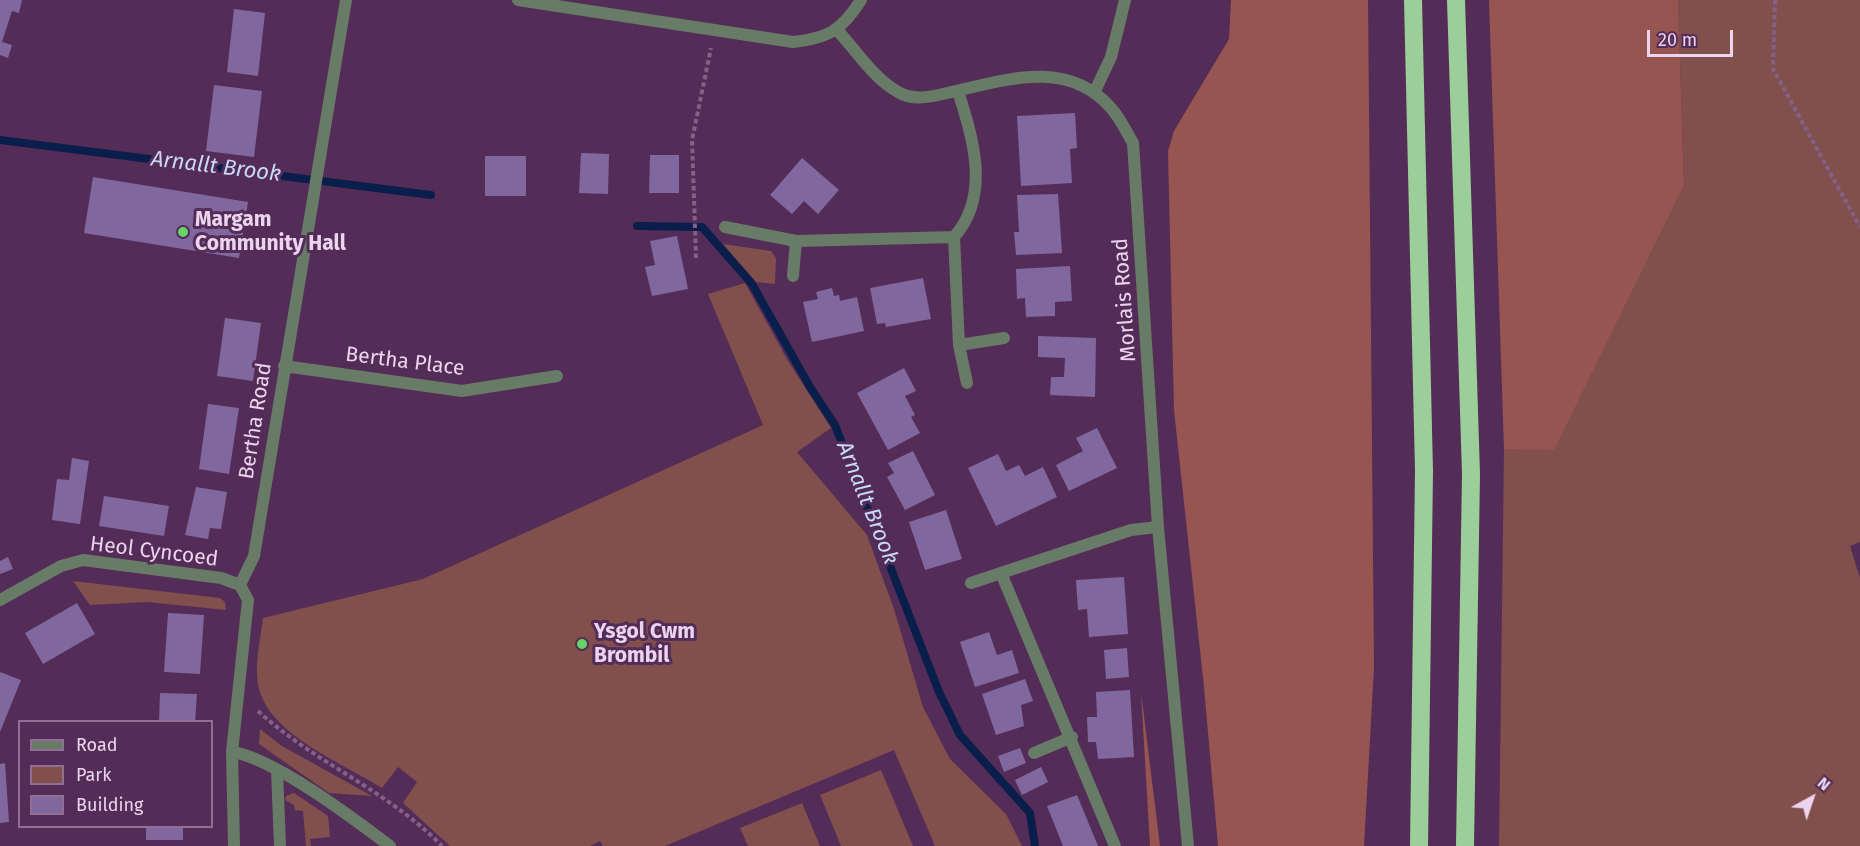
<!DOCTYPE html>
<style>
body{margin:0}
#map{position:relative;width:1860px;height:846px;overflow:hidden;background:#542c58;font-family:"Fira Sans",sans-serif}
canvas{display:block}
.legend{position:absolute;left:18px;top:720px;width:195px;height:108px;box-sizing:border-box;background:#542c58;border:2px solid #916f94;margin:0;padding:8px 10px;list-style:none;font-size:18px;color:#ecd4ee}
.legend li{display:flex;align-items:center;gap:12px;height:30px}
.legend b{width:30px;border:2px solid #916f94}
.north{position:absolute;left:1782px;top:768px;width:60px;height:60px;-webkit-text-stroke:4px #542c58;paint-order:stroke;rotate:40deg;font-size:16px;font-weight:700;line-height:24px;text-align:center;color:#ecd4ee}
.north::after{content:'';display:block;margin:auto;width:21px;height:27px;background:#ecd4ee;clip-path:polygon(50% 0,100% 100%,50% 72%,0 100%)}
.scale{position:absolute;left:1647px;top:30px;width:86px;height:27px;box-sizing:border-box;border:3px solid #ecd4ee;border-top:0;padding-left:8px;font-size:18px;line-height:21px;white-space:nowrap;color:#ecd4ee;-webkit-text-stroke:4px #542c58;paint-order:stroke}
</style>
<div id="map">
<canvas width="1860" height="846"></canvas>
<ul class="legend">
<li><b style="height:8px;background:#677b66"></b>Road</li>
<li><b style="height:16px;background:#814f4c"></b>Park</li>
<li><b style="height:16px;background:#80689f"></b>Building</li>
</ul>
<div class="north">N</div>
<div class="scale">20 m</div>
</div>
<script>
const ctx = document.querySelector('canvas').getContext('2d');
ctx.lineJoin = 'round';
function fillPath(path, color) { ctx.fillStyle = color; ctx.fill(path, 'evenodd'); }
function stroke(path, color, width, dash) { ctx.strokeStyle = color; ctx.lineWidth = width; ctx.lineCap = dash ? 'butt' : 'round'; ctx.setLineDash(dash || []); ctx.stroke(path); }
function label(font, color, halo, rows, align = 'center') {
  ctx.font = font + ' "Fira Sans",sans-serif'; ctx.lineWidth = 6; ctx.setLineDash([]); ctx.textBaseline = 'middle'; ctx.strokeStyle = halo; ctx.fillStyle = color; for (const [text, x, y, turn = 0] of rows) {
    ctx.save(); ctx.translate(x, y); ctx.rotate((+turn || 0) * Math.PI / 180); ctx.textAlign = isNaN(turn) ? turn : align; if (halo) ctx.strokeText(text, 0, 0); ctx.fillText(text, 0, 0); ctx.restore();
  }
}
fillPath(new Path2D(`
 M1678,0H1860V542L1850,546L1860,578V846H1499L1504,449H1554L1684,186Z
 M723,244L771,251L776,258L775,284L756,282Z
 M745,283L788,361L831,428L797,452L867,535L894,609L923,707L950,759L1006,814L1022,846H935L894,750L665,846H603L600,841L590,846H450L403,803L417,782L398,767L382,788C346,765 273,736 260,692C253,670 260,641 263,618L423,579L763,425L708,294Z
 M73,581L220,598L225,602L226,610L147,602L90,605Z
 M260,729L282,746L372,796L329,793L259,744Z
 M881,770L913,846H841L820,795Z
 M294,793L328,816L330,837L310,839L311,846H306L303,811L295,810L294,805L285,800L286,796Z
 M802,803L820,846H748L740,828Z`), '#814f4c');
fillPath(new Path2D(`
 M1231,0H1368L1374,667L1364,846H1218L1204,687L1174,410L1168,151L1174,131L1229,39Z
 M1489,0H1678L1684,186L1554,450L1504,449Z
 M1141,692L1160,846H1150Z`), '#975552');
stroke(new Path2D(`
 M0,140L431,195
 M637,226L702,227L752,284L810,387L835,425L939,692L960,735L1030,813L1035,846`), '#0a1e4b', 8);
fillPath(new Path2D(`
 M0,0H22L19,13L12,11L2,42L12,45L8,58L0,55Z
 M234,9L265,13L258,76L227,72Z
 M214,85L262,91L254,157L206,151Z
 M1075,113L1077,148L1070,149L1072,183L1021,186L1017,116Z
 M581,153L609,154L608,194L579,193Z
 M650,155H679V193H649Z
 M485,156H526V196H485Z
 M802,158L839,190L818,214L804,201L792,214L770,195Z
 M93,177L248,202L239,258L84,233Z
 M1058,194L1062,253L1016,255L1014,232H1019L1017,195Z
 M677,236L688,289L652,296L645,267L655,265L650,241Z
 M1070,266L1072,301L1055,302V316L1026,317L1025,298L1017,299L1016,269Z
 M923,278L931,319L886,327L885,323L877,324L870,288Z
 M832,288L834,296L839,295L840,301L857,297L864,331L812,342L803,302L818,299L816,292Z
 M225,318L261,323L253,381L217,376Z
 M1038,336L1096,338L1095,397L1050,395L1051,377H1064L1065,358L1038,357Z
 M904,368L916,391L905,396L915,415L911,417L920,433L888,450L857,393Z
 M208,404L239,408L229,474L199,469Z
 M1097,428L1117,468L1069,491L1056,465L1083,451L1076,438Z
 M913,451L935,495L905,510L887,477L894,473L888,463Z
 M998,454L1006,471L1019,465L1025,476L1043,467L1057,497L996,526L968,468Z
 M72,458L89,461L80,524L52,520L57,479L69,480Z
 M196,487L227,492L221,529L210,528L208,539L185,535Z
 M104,496L169,506L164,536L99,526Z
 M946,510L962,559L925,570L909,522Z
 M8,557L13,569L0,574V561Z
 M1124,577L1128,634L1089,637L1087,609L1078,610L1076,580Z
 M77,603L95,634L43,664L25,633Z
 M168,613L204,615L200,674L164,672Z
 M989,632L997,655L1012,650L1019,673L975,687L960,642Z
 M1127,648L1129,677L1106,679L1104,650Z
 M0,672L21,680L0,732Z
 M1025,679L1033,701L1021,705L1024,726L996,735L982,694Z
 M1130,690L1134,757L1098,759L1096,742H1088L1087,717H1097L1096,692Z
 M160,693L197,694L195,722H159Z
 M1020,748L1026,763L1004,772L998,756Z
 M5,763L9,822L0,823V764Z
 M1041,767L1048,782L1022,795L1015,780Z
 M1077,795L1098,846H1063L1047,806Z
 M146,826H183V840H146Z`), '#80689f');
stroke(new Path2D(`
 M1775,0L1773,69L1860,227
 M696,258L692,140L711,48
 M258,711C315,763 387,790 442,846`), '#846188', 4, [4.5, 3]);
stroke(new Path2D(`
 M232,752C274,758 354,819 390,846
 M277,770L280,846`), '#677b66', 12);
stroke(new Path2D(`
 M518,0L793,42C829,38 842,30 861,0
 M837,30C856,50 873,78 898,92C913,101 931,97 947,93C1003,81 1066,57 1111,108C1120,118 1126,131 1133,143L1158,527L1188,846
 M958,91C973,139 991,195 954,237L959,345L967,383
 M1094,93L1111,57L1125,0
 M725,227L796,241L954,237
 M793,276L796,241
 M959,345L1004,338
 M284,366L462,391L557,376
 M971,583L1001,573
 M240,585L254,556L346,0
 M0,600L61,566L83,560L221,578L240,585
 M1034,753L1072,737
 M234,846L232,752L248,600L240,585
 M1115,846L1001,573L1131,530L1158,527`), '#677b66', 12);
stroke(new Path2D(`
 M1413,0L1424,471L1419,846
 M1456,0L1471,474L1465,846`), '#9cce9a', 18);
for (const [x, y, r, color] of [
 [183,232,6,"#66d466"],
 [582,644,6,"#66d466"]
]) { const dot = new Path2D(); dot.arc(x, y, r, 0, 2 * Math.PI); ctx.fillStyle = color; ctx.fill(dot); stroke(dot, '#542c58', 2); }
label('bold 21px', '#ecd4ee', '#542c58', [
 ["Margam",195,220],
 ["Community Hall",195,244],
 ["Ysgol Cwm",594,632],
 ["Brombil",594,656]
], 'left');
label('21px', '#ecd4ee', '#542c58', [
 ["Morlais Road",1125,300,-94],
 ["Bertha Place",405,362,7],
 ["Bertha Road",256,421,-81],
 ["Heol Cyncoed",154,552,7]
]);
label('italic 22px', '#c9d9f9', '#542c58', [
 ["Arnallt Brook",216,167,7],
 ["Arnallt Brook",867,503,68]
]);
</script>
